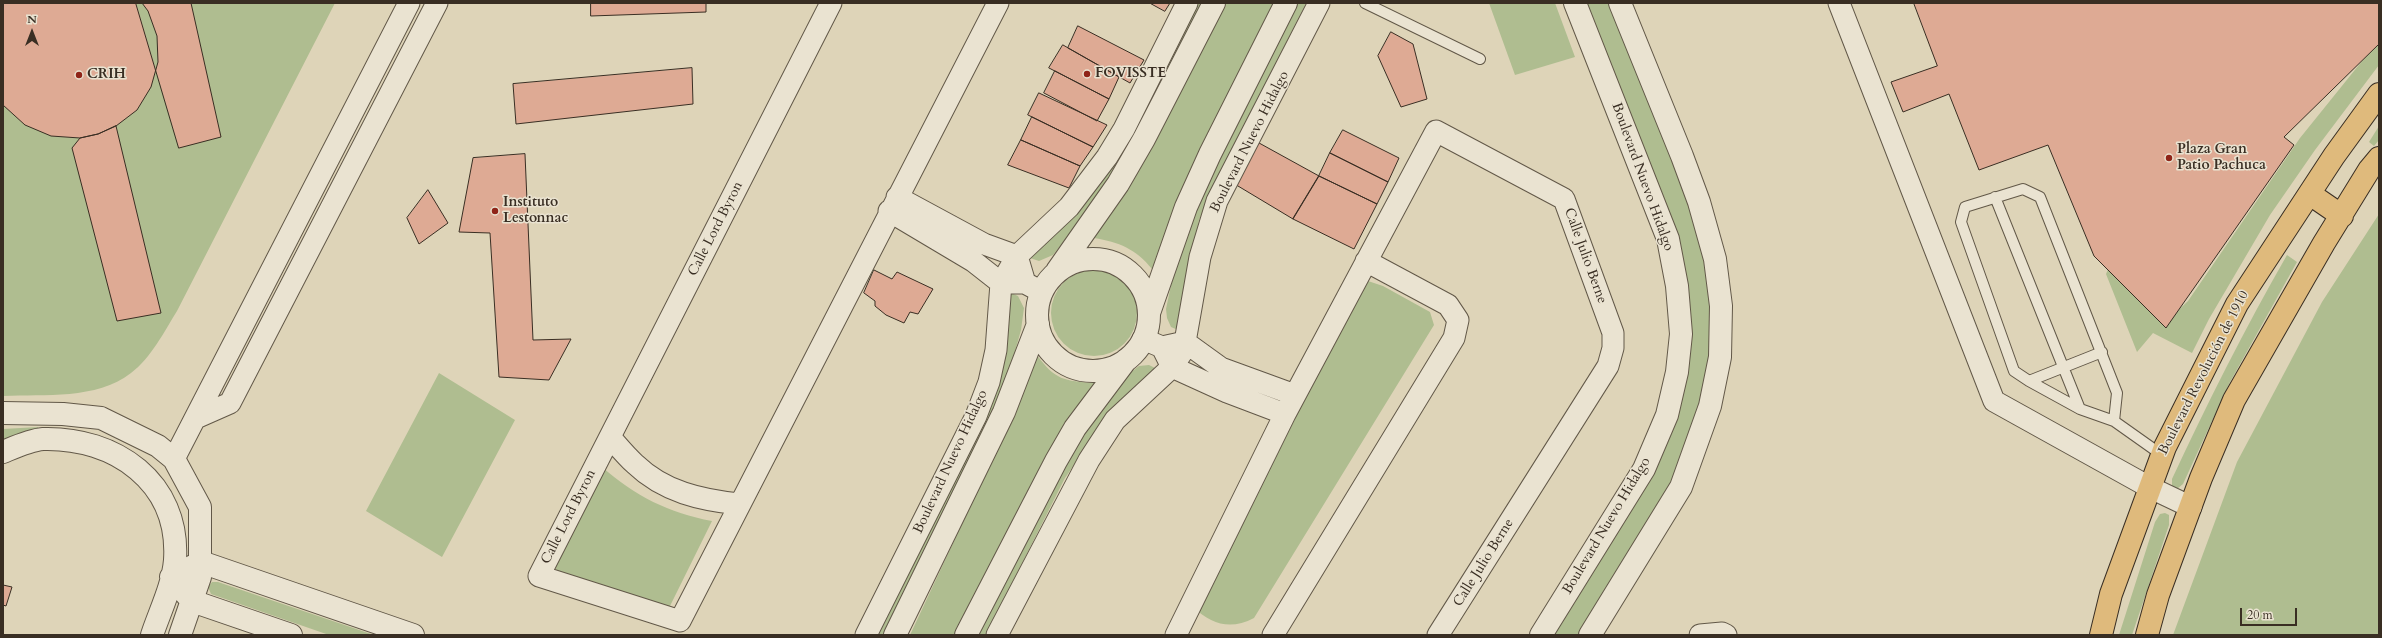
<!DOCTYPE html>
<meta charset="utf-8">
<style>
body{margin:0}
#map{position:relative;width:2382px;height:638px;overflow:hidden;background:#ded4b8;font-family:Cardo,serif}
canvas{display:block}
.frame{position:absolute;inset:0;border:4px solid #392e23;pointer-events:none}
.north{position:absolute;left:12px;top:12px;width:40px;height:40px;-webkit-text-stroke:3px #eae3d1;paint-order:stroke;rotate:0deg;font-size:11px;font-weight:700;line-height:16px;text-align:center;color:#392e23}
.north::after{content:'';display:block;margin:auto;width:14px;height:18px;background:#392e23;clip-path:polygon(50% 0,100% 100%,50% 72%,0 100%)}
.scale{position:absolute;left:2240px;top:608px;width:57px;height:18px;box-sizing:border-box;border:2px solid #392e23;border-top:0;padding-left:5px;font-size:12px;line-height:14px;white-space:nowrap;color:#392e23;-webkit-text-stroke:3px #eae3d1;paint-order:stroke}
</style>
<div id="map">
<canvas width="2382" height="638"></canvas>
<div class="frame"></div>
<div class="north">N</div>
<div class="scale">20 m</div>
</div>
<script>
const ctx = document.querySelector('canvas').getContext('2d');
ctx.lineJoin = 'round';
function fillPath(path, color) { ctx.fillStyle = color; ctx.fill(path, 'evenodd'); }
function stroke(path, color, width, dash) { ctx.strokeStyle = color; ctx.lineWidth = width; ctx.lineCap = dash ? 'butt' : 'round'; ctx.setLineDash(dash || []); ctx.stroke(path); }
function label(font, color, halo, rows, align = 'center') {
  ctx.font = font + ' Cardo,serif'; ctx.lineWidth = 3; ctx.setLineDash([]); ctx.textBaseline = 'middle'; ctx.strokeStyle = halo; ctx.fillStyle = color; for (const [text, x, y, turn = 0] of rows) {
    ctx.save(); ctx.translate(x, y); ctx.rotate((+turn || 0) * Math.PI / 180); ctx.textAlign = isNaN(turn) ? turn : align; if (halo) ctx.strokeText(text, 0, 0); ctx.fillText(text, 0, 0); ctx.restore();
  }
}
fillPath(new Path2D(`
 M3,3H335L177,311C164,332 151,358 131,373C96,400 45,394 3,396Z
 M1195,3H1204L1111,182L1053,255L1039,261L1030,258Z
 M1223,3H1276L1198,156L1152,269C1136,249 1119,242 1094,238L1152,142Z
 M1296,3H1306L1215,185L1199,220L1178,330L1171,327L1167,318L1166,309L1175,266L1207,180Z
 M1489,3H1555L1575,57L1515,75Z
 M1586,3H1609L1686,195L1700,243L1711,293L1712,332L1707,383L1673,477L1650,523L1580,635H1552L1628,514L1689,334Z
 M2379,40V65L2315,150L2270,215L2209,319L2192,353L2153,333L2137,352L2106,274L2109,267L2168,320L2188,301L2300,138Z
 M2379,126V140L2374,146L2369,142Z
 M2379,214V635H2173L2237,462L2322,302Z
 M2287,255L2297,262L2230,382L2183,484L2177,489L2172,486V479C2208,402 2245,328 2287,255Z
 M1051 313a43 43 0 1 1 86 0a43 43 0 1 1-86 0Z
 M1359,278L1383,286L1430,312L1434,325L1254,618C1231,630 1212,625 1193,607Z
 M1011,293L1018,296L1024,308L1021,330L1008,377L991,422L883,635H874L982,420L1006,300Z
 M1037,355C1055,380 1064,381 1095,383L956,635H910L1013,415Z
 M1149,365L1157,369L1094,436L1065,478L986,635H977L1057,476L1081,437L1130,373L1139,366Z
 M439,373L515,420L442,557L366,511Z
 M38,427V429L3,441V429Z
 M602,467C635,496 669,513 712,521L670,606L660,608L558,572L555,568Z
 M2165,513L2169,515V525L2132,635H2119L2155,522L2160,514Z
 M212,582H218L374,635H329L211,594L208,587Z`), '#afbd90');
const building = new Path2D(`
 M3,3H142L148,11L157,36L158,62L151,87L137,110L116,126L98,134L80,138L51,136L25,125L3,105Z
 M136,3H191L221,137L179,148Z
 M591,3H706V12L591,16Z
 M1150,3H1170L1165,11Z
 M1914,3H2379V44L2284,137L2294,145L2166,328L2094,256L2048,145L1979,170L1949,94L1903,112L1891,82L1937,66Z
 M1078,26L1144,60L1130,83L1068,48Z
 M1391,32L1413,44L1427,99L1401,107L1378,56Z
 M1063,45L1119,77L1109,99L1049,68Z
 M692,68L693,104L516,124L513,84Z
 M1055,71L1109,99L1097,121L1044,93Z
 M1039,93L1107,125L1093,147L1028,115Z
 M1032,117L1093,147L1080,166L1021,140Z
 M116,126L161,313L117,321L72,148L80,138L98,134Z
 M1343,130L1399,158L1388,182L1330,153Z
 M1250,138L1319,176L1293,219L1228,180Z
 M1021,140L1080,166L1069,188L1008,165Z
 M1330,153L1388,182L1377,204L1319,176Z
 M525,154L533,340L571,339L549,380L499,377L490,233L459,232L473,158Z
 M1319,176L1377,204L1354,249L1293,219Z
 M428,190L448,223L419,244L407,218Z
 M874,270L892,279L897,272L933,289L918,314L910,312L904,323L886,315L875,306V301L864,293Z
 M3,585L12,587L6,606L3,605Z`);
fillPath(building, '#deaa94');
stroke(building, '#392e23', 1);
const service = new Path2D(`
 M1365,3L1480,59
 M1995,197L2080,409
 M2029,381L2102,352
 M2114,421L2117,393L2040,197L2023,189L1965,207L1961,222L2014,371L2029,381L2080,409L2114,421L2162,455`);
const minor = new Path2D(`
 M831,3L539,576L680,621L998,3
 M1839,3L1994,401L2149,487L2191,507
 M889,211L973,261L1001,283H1025L1017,256L984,244L897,197
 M1025,283L1042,292
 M1143,339L1162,347
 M1285,414L1227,392L1172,367L1162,347L1185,342L1221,368L1295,395
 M196,418L230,403L437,3
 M610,437C618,446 626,456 635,464C664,492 701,500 739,504
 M174,459L409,3
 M866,635L976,416L989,382L996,350L1001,283L1017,256L1069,207L1107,157L1124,129L1187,3
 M997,635L1089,460L1115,420L1172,367L1181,354L1185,342L1200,257L1217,201L1319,3
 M1176,635L1285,414L1436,131L1564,199L1613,333V348L1608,366L1438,635
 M1273,635L1454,338L1458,320L1448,305L1366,261
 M1700,635L1722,633L1726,635`);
const tertiary = new Path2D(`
 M1037 315a56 56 0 1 1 112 0a56 56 0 1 1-112 0Z
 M1057,271L1118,184L1144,139L1214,3
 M1149,313L1186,207L1210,154L1286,3
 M3,413L63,414L101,418L158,446L174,459L200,507V577L180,635
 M3,452C15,447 30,440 43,439C115,437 180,482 175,560C173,585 160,611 152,635
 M291,635L192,601L171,577L201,562L413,635
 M895,635L1004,412L1038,324
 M966,635L1056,461L1075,428L1126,360
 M1541,635L1644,469L1667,415L1677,372L1681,334L1677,286L1668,239L1575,3
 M1590,635L1681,487L1710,406L1720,357L1721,306L1715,259L1699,202L1682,156L1620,3`);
const primary = new Path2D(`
 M2310,194L2342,216
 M2101,635L2111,594L2165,447L2237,304L2334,156L2379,94
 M2147,635L2158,595L2201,478L2234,400L2324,243L2369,170L2379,158`);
stroke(service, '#625848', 12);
stroke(minor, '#625848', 23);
stroke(tertiary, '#625848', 24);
stroke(primary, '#392e23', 24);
stroke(service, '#eae3d1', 10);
stroke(minor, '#eae3d1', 21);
stroke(tertiary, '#eae3d1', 22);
stroke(primary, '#dfba7c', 22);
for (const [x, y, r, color] of [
 [1087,74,4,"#8f2418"],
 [79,75,4,"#8f2418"],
 [2169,158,4,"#8f2418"],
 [495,211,4,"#8f2418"]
]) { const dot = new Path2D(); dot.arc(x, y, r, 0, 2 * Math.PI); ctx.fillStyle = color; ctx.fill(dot); stroke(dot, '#eae3d1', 1.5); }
label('bold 14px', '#392e23', '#eae3d1', [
 ["FOVISSTE",1095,74],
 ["CRIH",87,75],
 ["Plaza Gran",2177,150],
 ["Patio Pachuca",2177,166],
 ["Instituto",503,203],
 ["Lestonnac",503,219]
], 'left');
label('14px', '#392e23', '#eae3d1', [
 ["Boulevard Nuevo Hidalgo",1250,142,-63],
 ["Boulevard Nuevo Hidalgo",1642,177,70],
 ["Calle Lord Byron",716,229,-63],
 ["Calle Julio Berne",1585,256,70],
 ["Boulevard Revolución de 1910",2204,373,-63],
 ["Boulevard Nuevo Hidalgo",951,462,-65],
 ["Calle Lord Byron",569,517,-63],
 ["Boulevard Nuevo Hidalgo",1607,526,-59],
 ["Calle Julio Berne",1484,563,-58]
]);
</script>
